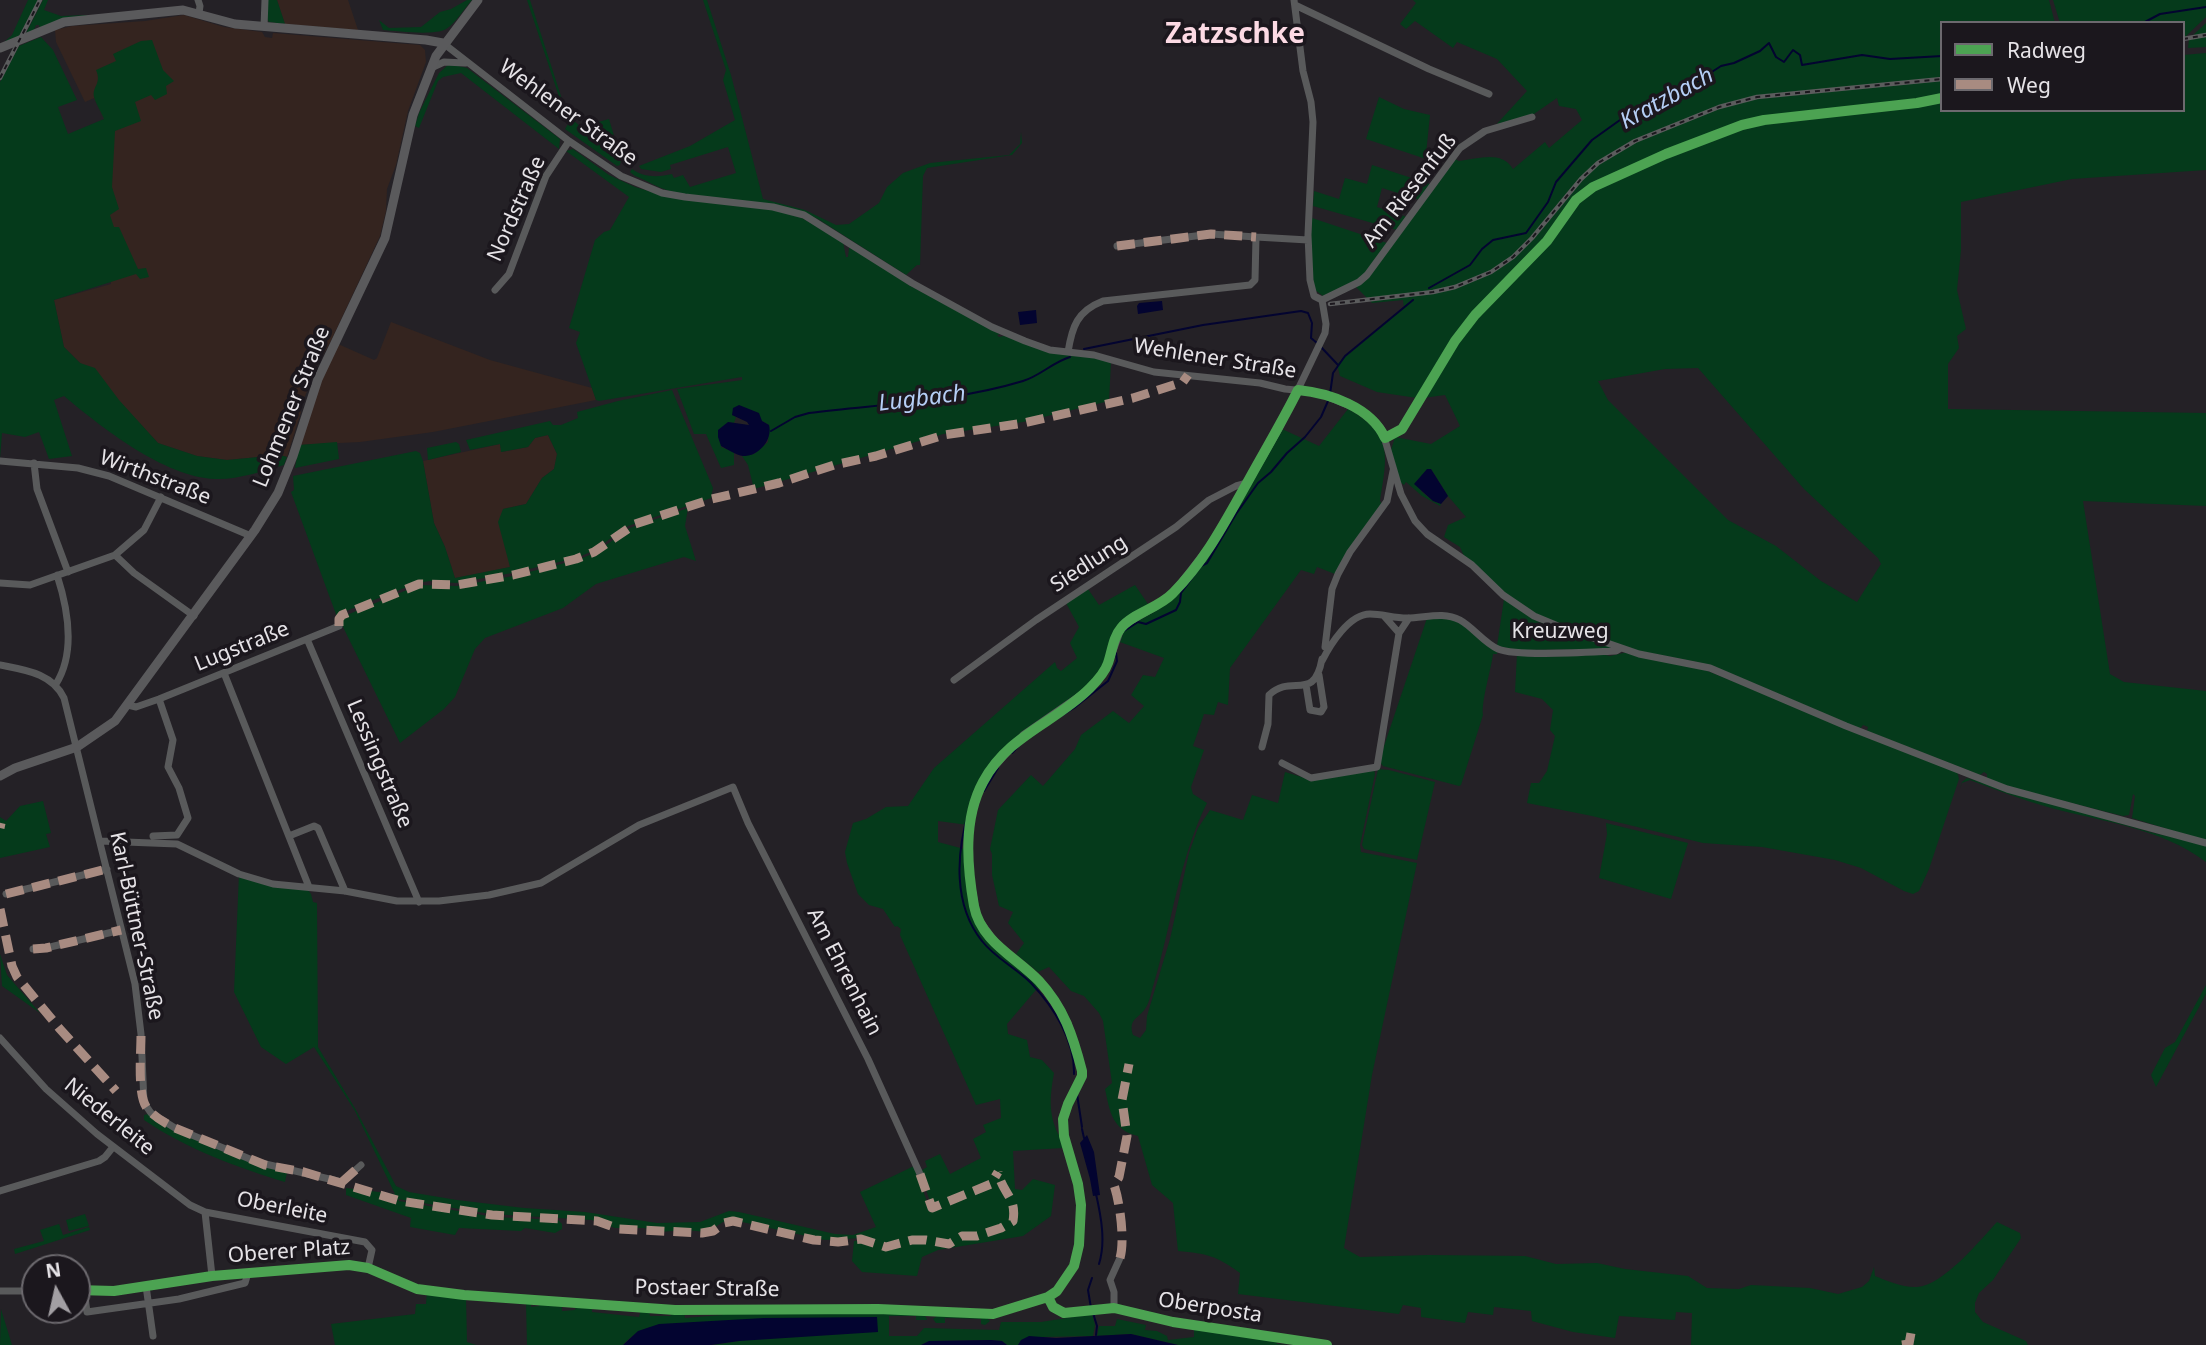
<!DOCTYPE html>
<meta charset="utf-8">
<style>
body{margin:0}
#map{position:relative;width:2206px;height:1345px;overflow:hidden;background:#242126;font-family:"Noto Sans",sans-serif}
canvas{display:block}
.legend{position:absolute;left:1940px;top:21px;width:245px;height:91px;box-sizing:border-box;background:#1b171d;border:2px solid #6c696e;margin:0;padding:9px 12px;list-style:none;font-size:21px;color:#e6e3e7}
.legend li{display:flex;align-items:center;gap:14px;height:35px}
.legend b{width:35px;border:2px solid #6c696e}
.north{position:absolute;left:21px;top:1254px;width:70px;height:70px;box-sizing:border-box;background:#1b171d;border:2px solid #6c696e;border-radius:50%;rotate:352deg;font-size:19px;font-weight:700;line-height:28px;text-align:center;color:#e6e3e7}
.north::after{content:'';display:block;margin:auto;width:24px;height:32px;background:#a29fa3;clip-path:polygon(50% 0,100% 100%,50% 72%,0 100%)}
</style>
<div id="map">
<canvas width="2206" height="1345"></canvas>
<ul class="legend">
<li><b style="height:9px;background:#4ca352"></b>Radweg</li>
<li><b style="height:9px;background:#a88b81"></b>Weg</li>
</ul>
<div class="north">N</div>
</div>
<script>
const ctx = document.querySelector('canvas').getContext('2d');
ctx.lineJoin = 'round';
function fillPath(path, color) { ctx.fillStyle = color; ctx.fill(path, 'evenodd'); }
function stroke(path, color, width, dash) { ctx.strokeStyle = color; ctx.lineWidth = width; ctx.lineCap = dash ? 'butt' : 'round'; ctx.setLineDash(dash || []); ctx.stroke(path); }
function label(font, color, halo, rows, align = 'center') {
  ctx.font = font + ' "Noto Sans",sans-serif'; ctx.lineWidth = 7; ctx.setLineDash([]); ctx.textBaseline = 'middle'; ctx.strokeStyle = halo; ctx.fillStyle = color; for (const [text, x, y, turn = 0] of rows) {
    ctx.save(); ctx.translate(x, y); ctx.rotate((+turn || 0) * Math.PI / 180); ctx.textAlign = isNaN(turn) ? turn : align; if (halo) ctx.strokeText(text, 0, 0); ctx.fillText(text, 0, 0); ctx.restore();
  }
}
fillPath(new Path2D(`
 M277,0H348L358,30L285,24Z
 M184,15L224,27L262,32L265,37L272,38L273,33L407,44L420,45L425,50L426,62L408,111L396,165L387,189L386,211L380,236L330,343L308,381L311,382L299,410L301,412L287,457L280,455L227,460L197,456L158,443L119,401L64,347L54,300L111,284L104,119L94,98L85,102L56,42L55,30L72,26L145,21Z
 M391,322L490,360L592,388L596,400L433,432L360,442L299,445L319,381L338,344L374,360L377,358Z
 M548,435L557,454L554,469L542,478L526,504L503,509L510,567L455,578L445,547L434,523L423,461L500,444L502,452L528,447L535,438Z`), '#34241f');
fillPath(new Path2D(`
 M28,0H38L19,36L3,43L12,35Z
 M43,0H48L44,10L61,16L87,15V17L40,28L39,25H36L34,30L25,35Z
 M267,0H277L285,24L269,22L267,19Z
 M467,0H472C463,10 456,23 446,29C434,36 397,31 383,30L379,20L389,28L421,27L440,12L451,9Z
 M527,0H530L569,121L573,120L581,127L609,119L621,159L620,165L617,166L565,129L568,124Z
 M703,0H707L731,75L763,199L805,210L836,225L849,224L879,203L887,187L903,173L930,163L1009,155L1020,144L1021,132L1022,143L1012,155L927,168L923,176L920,265H917L906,275L818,219C772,198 723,202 674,192C662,190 648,181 635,176L630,172L632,169C643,178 660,177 672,174L674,178L683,175L690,187L736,173L728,147L670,165L671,169L661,172L641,169L639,166L690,146L735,120L723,80L726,70Z
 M1413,0H2049L2055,23H1942V96L1917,101L1764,118L1742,122L1665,152L1593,185L1575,198L1545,240L1463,326L1417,398L1377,392L1340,376L1337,364L1404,308L1403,300L1372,303L1356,287L1455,159L1459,161C1479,159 1501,150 1513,169L1545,142L1549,148L1582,120L1576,109L1559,106L1557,98L1531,116L1494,127L1527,91L1497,59L1457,42L1453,48L1415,21L1406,29L1400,24L1416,3Z
 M2053,0H2206V17L2183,39V23H2060Z
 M2206,23V47L2188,48L2189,39Z
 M41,37L53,50L77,100L58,107L68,134L104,119C101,112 96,104 94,97C92,86 102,84 96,70L116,61L113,54L141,41L152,40L163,70L174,81L166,86L167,94L155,100L151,95L135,102L141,121L115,131L112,187L119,209L110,215L114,227H119L138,269L146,268L149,277L140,279L136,274L54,300L64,347L80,363L95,368L119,400L158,443L197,456L227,460L280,455L287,457L284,465C263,471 237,480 215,479C164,477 101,427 64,396L54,400L72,456L49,459L39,432L25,437L2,433L0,459V82L19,46Z
 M2206,53V170L2072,179L1961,202V250L1957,290L1966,329L1957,336L1959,348L1948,364V409L2206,413V506L2083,501L2110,674L2124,682L2206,691V841L2132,818L2135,796L2133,794L2129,815L2123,816L2008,787L1987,778V774L1984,772L1980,775L1867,731L1868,727L1863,725L1860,729L1727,672L1697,662L1639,651L1561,625L1535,614L1504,593L1464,556L1460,547L1444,537L1448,525L1466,517L1448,496L1431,469L1421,491L1433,501L1441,504L1440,506L1422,496L1406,482L1404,485L1400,482L1391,450L1395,437L1431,444L1460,426L1445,395L1423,398L1442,363L1466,328L1538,253L1564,217L1586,194L1654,161L1742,127L1764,122L1915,106L1942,101V110H2183V55ZM1698,368L1804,489L1878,558L1881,564L1857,602L1821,581L1776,546L1728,520L1608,400L1598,381L1665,369Z
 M449,64L467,68L560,139L559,149L461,73L443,77L438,81L419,128L415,126L419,113L439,73Z
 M1379,97L1404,109L1430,115L1426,154L1441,160V164L1366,139Z
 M573,149L609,175L635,187L669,197L772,209L802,218L843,242L846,257H848L849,248L851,246L909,285L1000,334L997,335L999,337L1004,336L1111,362L1109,401L1023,422L943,434L754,489L748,465L742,456L754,454L768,442L769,425L762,421L732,415L736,417L734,423L728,422L721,447L734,452V465L721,468L706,434H694L677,389L742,380V377L599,401L596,400L576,343L580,332L569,328L595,240L604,232L610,230L629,197L566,151Z
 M1372,165L1433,185L1420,200L1382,188L1377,207L1407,217L1397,230L1313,206L1314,191L1339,199L1345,178L1367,184Z
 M1312,218L1387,243L1360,280L1323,296L1315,290C1310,267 1310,242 1312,218Z
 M672,390L713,488L711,498L628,526L593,551L576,558L512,573L456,583L430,581L417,583L341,613L337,617L291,492L294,490L293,476L416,451L420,453L423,461L434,523L445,547L455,578L510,567L498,522L503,509L526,504L542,478L554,469L557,454L548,435L535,438L528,447L501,452L500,444L470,450L466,440L550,421L553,425H561L578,418L577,412L618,401Z
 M1348,409C1394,435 1387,456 1380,501L1382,504L1335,574L1317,567L1314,574L1301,570L1230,668L1228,705L1218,702L1214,715L1204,714L1193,746L1204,750L1191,787L1193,794L1207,803C1179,859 1172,923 1154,983C1151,992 1150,1002 1145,1009C1138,1019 1128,1019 1133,1035L1140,1038L1146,1030L1147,1016L1170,939L1189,853L1198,828L1210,810L1243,820L1252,795L1278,803L1285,772L1305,778L1374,769L1375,774L1360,845L1361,852L1417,863L1372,1075L1344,1248L1360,1257L1428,1255L1525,1256L1556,1264L1597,1263L1625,1269L1688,1276L1707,1288L1739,1289L1751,1285L1810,1288L1838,1294L1862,1287L1869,1281L1874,1267L1875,1276C1887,1281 1904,1288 1917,1287C1944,1285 1979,1241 1997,1222L2020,1233L2021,1238L1993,1280L1979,1293L1975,1303V1312L1983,1322L2026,1341L2028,1345H1691L1692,1313L1676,1312L1675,1320L1619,1316L1615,1338L1573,1332L1532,1321L1531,1311L1494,1307L1493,1315L1468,1312L1465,1323L1421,1317V1308L1403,1305L1399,1314L1238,1294L1240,1273C1215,1255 1208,1254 1178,1251L1173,1203L1152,1185L1138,1136C1112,1130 1110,1112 1105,1089L1112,1083L1103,1021L1099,1013L1084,996L1071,991L1049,967L1038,972L1016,954L1024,943L1008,923L1013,912L999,906L992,875V854L990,849L998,810L1031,775L1043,786L1075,749L1081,735L1113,711L1129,723L1144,706L1131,695L1143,675L1155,677L1164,658L1117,641L1123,627L1154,611L1202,561L1282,429L1319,446Z
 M337,442L339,459L295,468L299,445Z
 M456,442L459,444L461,452L428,460L427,448Z
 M688,508L685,526L696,561L684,557L596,584L563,608L485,638L475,649L455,697L444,709L400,743L344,629L341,621L342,617L419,585L457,586L513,576L577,560L595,553L630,528Z
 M1135,585L1150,607L1128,618L1119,625L1106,664L1089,687L1023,734L987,772L968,825L938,821V842L968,850L975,908L991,939L1041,984L1007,1024L1008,1034L1027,1040L1030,1057L1042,1060L1054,1073C1050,1096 1048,1112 1058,1134L1060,1135L1063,1148L1013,1151L1015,1189L1022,1190L1033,1179L1055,1185L1051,1216L1023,1236L938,1250L922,1257L917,1276L862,1272L852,1261L854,1241L861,1240V1238L825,1240L733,1220L723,1222L707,1232L685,1230L660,1232L644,1228H615L592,1220L491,1214L398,1199L399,1201L494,1217L558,1220L562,1224V1229L555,1233L525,1228L521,1231L459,1228L455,1235L410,1227L411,1218L346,1195V1188L395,1194L355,1111L314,1047L286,1064L261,1047L234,992L239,874L308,890L311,894L313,902L317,903L318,1047L356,1110L396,1186L409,1192L457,1200L524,1208L585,1212L657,1223L700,1222L729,1211L739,1212L835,1234L853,1235L876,1227L860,1192L914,1166L929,1207H932L921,1175L922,1170L927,1167L925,1161L940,1154L950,1174L981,1158L973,1139L986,1132L983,1125L1001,1118L1000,1099L976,1105L900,935L901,929L897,926L895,927L883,909L869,905L858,894L847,863L845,852L853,823L866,819L886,807L908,806L934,768L1055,662L1057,668L1061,671L1077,658L1070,643L1079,627L1066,603L1088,589L1099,605Z
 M1504,599L1534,618L1611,647L1610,649L1517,650L1497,646Z
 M1428,615L1452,617L1498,649L1497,654H1493C1491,670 1481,702 1483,715L1461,785L1459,786L1383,766L1379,761Z
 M1628,652L1695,666L1957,771L1959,779L1929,869L1919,891L1913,894L1904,891L1861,868L1835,860L1762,847L1703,843L1592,816L1527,803L1531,783H1539L1547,771L1555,736L1550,730L1553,710L1542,699L1515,692L1517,654L1596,653L1610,656Z
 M1378,769L1389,770L1435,782L1417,860L1364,849L1362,845Z
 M1967,778L2150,832L2206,845V862C2161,828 2104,822 2051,808C2023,800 1996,790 1970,780L1962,783L1960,789L1962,782Z
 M43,801L51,833L46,834L50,847L0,858V817L6,821L20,806Z
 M1606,823L1688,843L1671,899L1599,878L1607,834Z
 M0,954L7,975L40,1013L2,986Z
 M2206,985V994L2156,1087L2151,1075L2165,1048L2175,1042Z
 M148,1114L245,1160L287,1173L285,1182C236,1167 187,1149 144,1120V1115Z
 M85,1214L89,1226L69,1231L66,1220Z
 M59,1224L63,1235L89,1227L90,1230L15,1254L14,1249L44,1241L40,1230Z
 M427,1290L466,1298L467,1342L476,1345H335L331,1324L415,1314L416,1304H426Z
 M526,1304H531V1307L539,1306L540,1304L562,1307V1311L575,1310L576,1306L592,1307V1312L639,1317L641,1310L649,1311L650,1316H670L675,1312H684L685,1318L722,1315L725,1312L860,1311L923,1315L926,1317L927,1320H916V1316H889V1336H917L924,1328L999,1330L1001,1322H1041L1092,1314L1095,1325L1093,1336L1041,1337L1018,1345H1007L1002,1341L991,1340L929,1341L921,1345H712L739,1341C701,1331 653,1309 623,1345H527Z
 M1,1309L12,1345H0Z
 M938,1315L987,1318L990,1321L985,1325L981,1324V1319L945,1318V1323H936L933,1319Z
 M1117,1319L1146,1325L1145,1330L1157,1331L1167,1336L1168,1340L1194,1337V1328L1276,1341L1277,1344L1289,1345H1178L1131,1334L1097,1336L1099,1326H1115Z`), '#053a1b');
fillPath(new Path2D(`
 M1162,301L1163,310L1138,314L1137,306L1139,303Z
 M1036,310L1037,323L1020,325L1018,312Z
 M739,405L759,413L762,421L769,425C773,440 758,457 743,456C736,455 727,449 721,446L718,437V430L728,422L749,425L747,422L732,415L733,408Z
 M1427,469H1431L1448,496L1441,504L1433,501L1414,484Z
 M1087,1135L1094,1152L1100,1195L1093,1196L1090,1179L1080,1143Z
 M877,1317L878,1332L739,1341L711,1345H623L638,1331L659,1324L764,1318Z
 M1131,1334L1178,1345H1018L1021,1340L1029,1336L1056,1338Z
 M991,1340L1002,1341L1007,1345H921L929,1341Z`), '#030430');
stroke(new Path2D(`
 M2143,23L2160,14L2206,7
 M1429,288L1470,265L1482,249L1493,240L1526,233L1548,202L1556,182L1592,140L1620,120L1657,100L1681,92L1721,66L1734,63L1760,51L1769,43L1776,57L1784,62L1793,50L1800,55L1802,65L1862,55L1890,59L1942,56
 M1321,347L1338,365
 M1084,349L1203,325L1301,311L1308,313L1312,323L1311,338L1317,343
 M1330,394L1333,373L1345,356L1413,300
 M771,431L795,417L809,413C880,404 954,402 1023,381C1040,376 1053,362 1070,357
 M1124,631L1138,622L1146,624L1176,610L1180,602L1181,593L1201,566L1207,563L1236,514L1258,483L1271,472L1287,453L1305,437L1321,417L1328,401
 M1012,753L1027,737L1074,708L1108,681L1117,661L1116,653
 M984,791L998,768
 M969,811C956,853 953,905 982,941C995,958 1016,968 1031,983C1054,1007 1075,1041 1074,1074
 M1077,1094L1082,1127
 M1082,1129L1084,1138
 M1096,1194C1101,1216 1106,1242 1099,1264
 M1091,1308L1088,1290L1092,1278
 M1093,1313L1097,1326L1096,1335`), '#030430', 2);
stroke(new Path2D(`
 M198,0L200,6L199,13
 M1295,5L1429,69L1489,94
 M264,27L265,0
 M443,43L569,141L621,176L662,193L685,197L773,207L804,215L912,283L992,327L1025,341L1050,350L1094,355L1154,372L1260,383L1285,389L1316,392L1360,410L1374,420L1382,430L1401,494L1415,521L1427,534L1472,565L1503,595L1534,616L1558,626L1639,654L1710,668L1846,726L2007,789L2206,843
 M431,68L444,62L465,63
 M1117,246L1211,234L1256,237
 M495,290L509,274L546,176L569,141
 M1322,300L1359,282L1367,275L1460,148L1485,131L1532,117
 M1068,352C1072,327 1077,311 1103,301L1250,285L1255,280L1256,237L1308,240
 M0,461L78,468L109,476L251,536
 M34,463L37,489L68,572
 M115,555L134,573L194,616
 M0,583L30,585L115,555L144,530L161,497
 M1384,616L1399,633
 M307,639L419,902
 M1325,647L1332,589L1338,574L1350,552L1387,501L1393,471
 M1322,661C1330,645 1349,614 1370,614C1382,614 1394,618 1407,618C1425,618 1443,611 1460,620C1473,627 1484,643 1498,649C1517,657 1591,652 1616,651L1621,648
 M0,665C25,670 52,673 64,698L135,984L141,1034L144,1103L151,1113L175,1128L257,1162L342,1182L361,1165
 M224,673L309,887
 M954,680L1036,620L1176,527L1209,500L1236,486L1247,483
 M56,684C76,652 68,609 57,575
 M1306,685L1310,710L1321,712L1324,707L1319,675
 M128,705L136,707L159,699L339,626
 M1262,747L1268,724L1269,695C1292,673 1314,703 1322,659
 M1282,763L1311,778L1377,767L1399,633L1409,618
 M153,836L177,835L188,818L179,788L168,767L173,740L159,699
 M289,836L314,826L318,828L345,891
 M100,841L177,844L239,874L273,884L345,891L397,901H439L489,895L541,883L639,825L733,787L748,823L868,1059L920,1174
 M6,894L107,869
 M33,949L46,948L121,930
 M0,1038L46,1089L97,1134L190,1205L205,1212L365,1242L372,1250L368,1268
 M0,1191L99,1161L105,1157L113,1147
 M205,1212L212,1276
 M146,1286L153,1336
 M77,1290L114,1291L212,1276L349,1265L368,1268L417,1289L464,1295L675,1310L878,1309L993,1314L1048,1297L1057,1291L1074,1266L1079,1245L1081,1205L1078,1184L1064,1136L1063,1119L1068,1104L1082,1076V1071L1068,1023L1041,984L1000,948L977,917L968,863L970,825L974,802L989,773L1023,735L1091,688L1108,665L1122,626L1154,608L1173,593L1218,535L1279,429L1325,333L1326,324L1322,300L1314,296L1310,280L1308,235L1313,122L1311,102L1303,71L1294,0
 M84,1290L87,1312L179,1299L245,1283L248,1273
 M0,1291H35
 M1048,1297L1053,1307L1064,1313L1114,1308L1173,1322L1327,1345
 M1114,1308V1292L1110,1280L1120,1258`), '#595a5b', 7);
stroke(new Path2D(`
 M0,48L64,22L183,10L235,24L426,40L443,43
 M0,776L15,768L77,747L115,721L255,530L278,493L293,456L318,379L385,238L413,115L436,56L478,0`), '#5a5a5c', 9);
const rail = new Path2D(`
 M2183,39L2206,35
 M0,78L40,0
 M1330,304L1433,292L1455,287L1491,272L1513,257L1532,238L1581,179L1598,163L1635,141L1719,107L1757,97L1942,79`);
stroke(rail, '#5b5c5d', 4.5);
stroke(rail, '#1b171d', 2, [5]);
stroke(new Path2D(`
 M1117,246L1211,234L1256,237
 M339,626V619L342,615L419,584L457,585L513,575L576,559L594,552L635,524L712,499L779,483L834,465L876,456L944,435L1024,423L1133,398L1183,382L1188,375
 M0,828L1,823
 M6,894L107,869
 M0,909L12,966L17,977L59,1028L116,1091
 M33,949L46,948L121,930
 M141,1036C141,1053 137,1095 147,1108C154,1117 165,1123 175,1128L265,1165L304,1172L400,1201L492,1215L597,1221L619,1229L702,1233L713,1231L724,1223L733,1221L814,1240L838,1242L861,1239L886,1247L912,1240H926L949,1244L962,1236H977L1001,1228L1013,1221C1017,1197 1003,1195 998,1172
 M920,1174L932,1208L991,1184L998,1172
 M342,1182L361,1165
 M1120,1258C1125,1240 1120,1203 1114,1185L1119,1177L1127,1136L1122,1100L1129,1064
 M1902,1345L1909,1344L1911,1333`), '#a88b81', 9, [18, 9]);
stroke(new Path2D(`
 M77,1290L114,1291L212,1276L349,1265L368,1268L417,1289L464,1295L675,1310L878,1309L993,1314L1048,1297L1057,1291L1074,1266L1079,1245L1081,1205L1078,1184L1064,1136L1063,1119L1068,1104L1082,1076V1071C1073,1036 1064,1008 1039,981C1016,957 981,942 974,906C967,866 963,819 983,782C1008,735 1055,723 1090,688C1097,681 1105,672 1108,663C1112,652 1113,637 1121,628C1133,613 1159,608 1173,593C1205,561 1225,522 1247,483C1264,452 1282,422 1298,390C1329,393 1371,407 1385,438L1402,429L1455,341L1475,315L1547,241L1576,200L1593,187L1666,154L1742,125L1764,120L1917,103L1942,98
 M1048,1297L1053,1307L1064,1313L1114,1308L1173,1322L1327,1345`), '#4ca352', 10);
label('21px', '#e6e3e7', '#1b171d', [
 ["Wehlener Straße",568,113,36],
 ["Am Riesenfuß",1410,191,-52],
 ["Nordstraße",517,209,-66],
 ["Wehlener Straße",1215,359,9],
 ["Lohmener Straße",292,407,-68],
 ["Wirthstraße",155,478,21],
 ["Siedlung",1089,564,-33],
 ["Kreuzweg",1560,632],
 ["Lugstraße",242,647,-22],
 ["Lessingstraße",379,764,67],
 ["Karl-Büttner-Straße",136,926,78],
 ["Am Ehrenhain",844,972,63],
 ["Niederleite",109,1117,39],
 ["Oberleite",282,1208,11],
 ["Oberer Platz",289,1252,-4],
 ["Postaer Straße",707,1289,1],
 ["Oberposta",1210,1308,9]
]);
label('italic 23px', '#b5cef5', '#1b171d', [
 ["Kratzbach",1667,99,-29],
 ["Lugbach",922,399,-7]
]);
label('bold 28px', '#fcdae4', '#1b171d', [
 ["Zatzschke",1235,35]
]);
</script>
